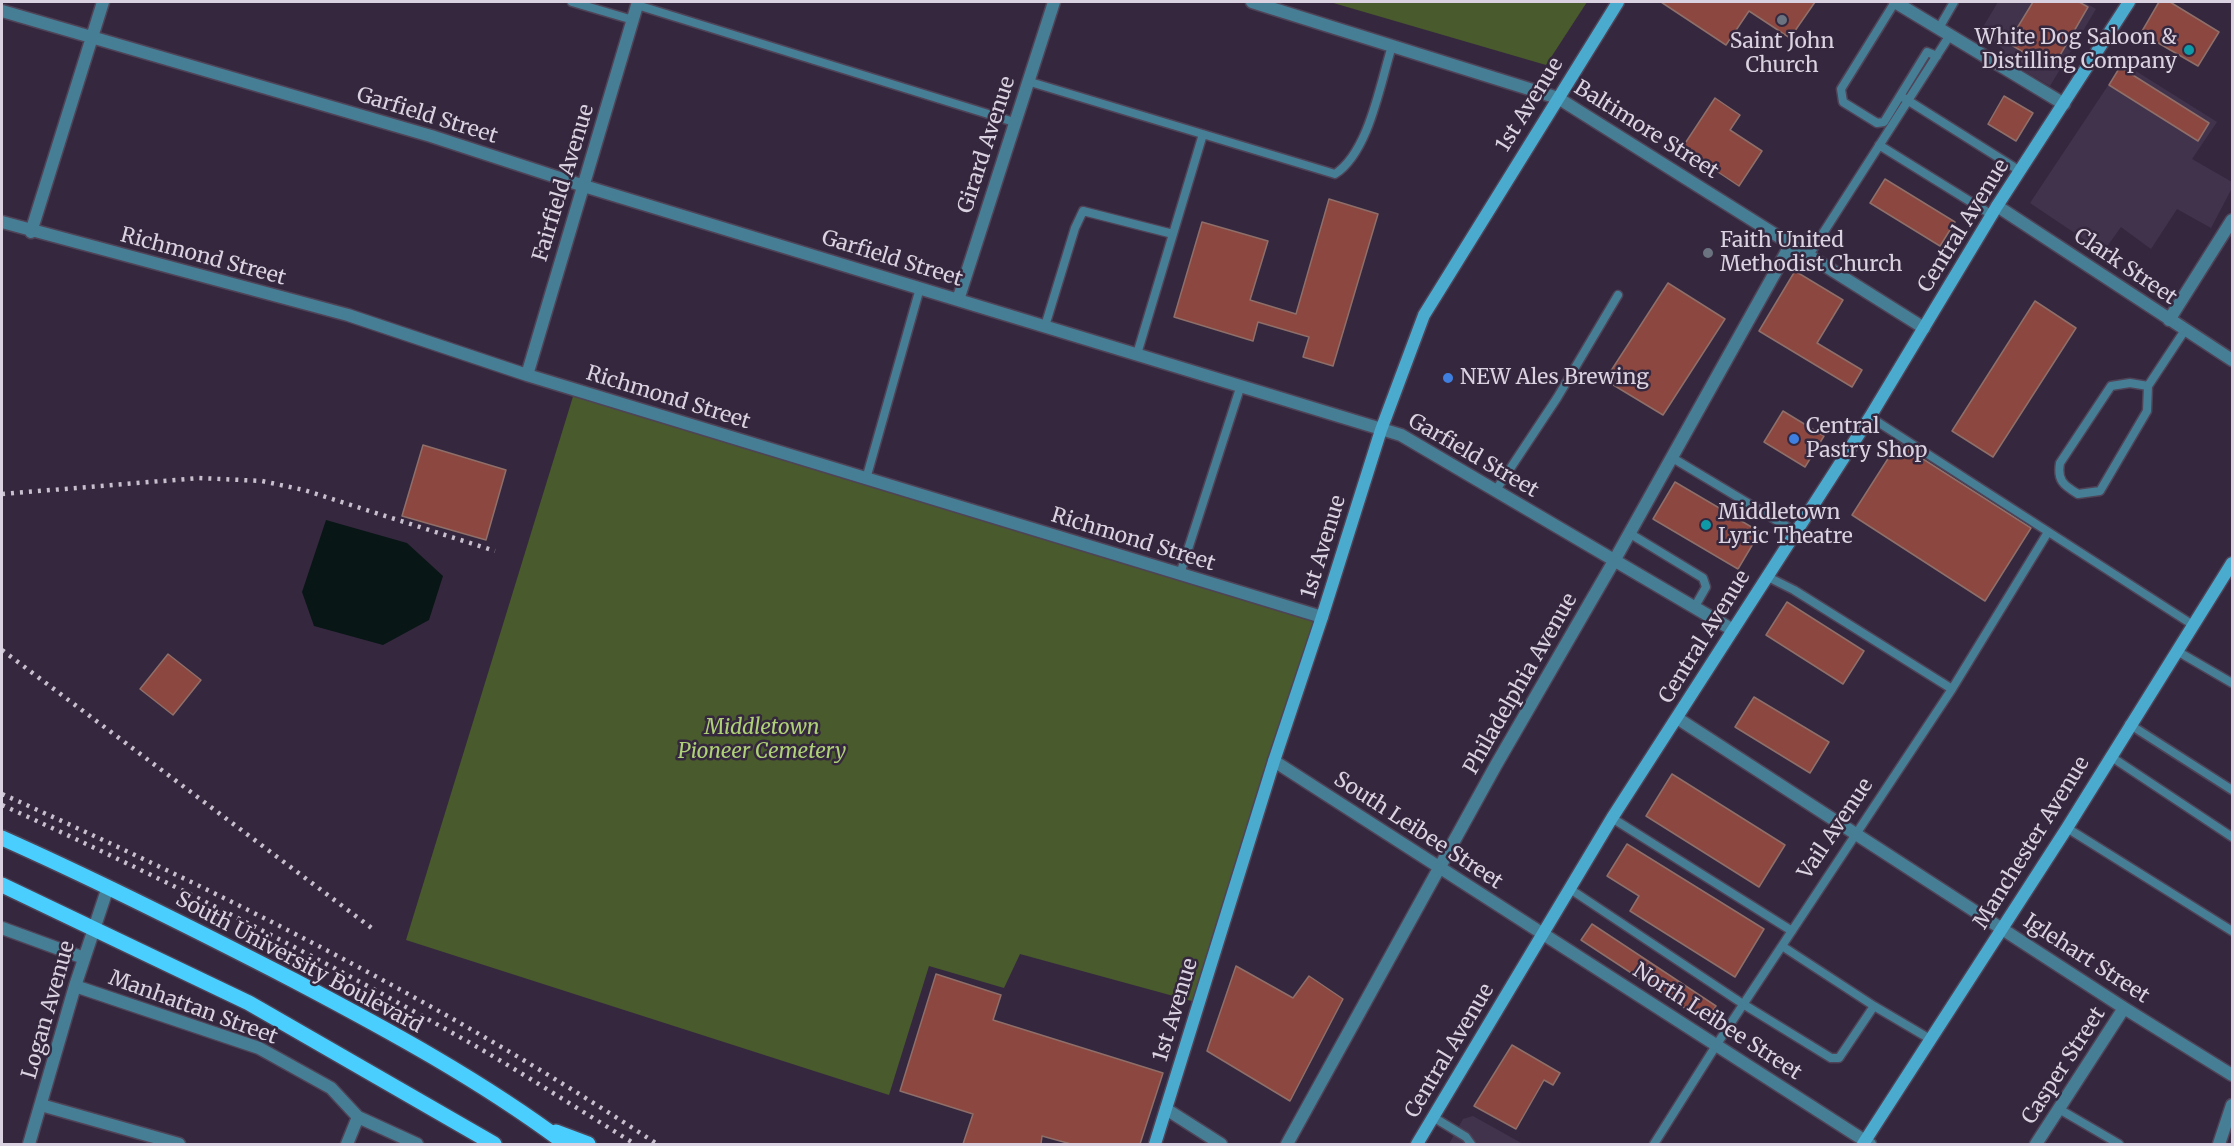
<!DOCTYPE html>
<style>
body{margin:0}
#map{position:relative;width:2234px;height:1146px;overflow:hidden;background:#35283e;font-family:Merriweather,serif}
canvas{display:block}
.frame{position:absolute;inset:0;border:3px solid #dad2e0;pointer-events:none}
</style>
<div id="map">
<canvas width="2234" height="1146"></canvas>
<div class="frame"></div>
</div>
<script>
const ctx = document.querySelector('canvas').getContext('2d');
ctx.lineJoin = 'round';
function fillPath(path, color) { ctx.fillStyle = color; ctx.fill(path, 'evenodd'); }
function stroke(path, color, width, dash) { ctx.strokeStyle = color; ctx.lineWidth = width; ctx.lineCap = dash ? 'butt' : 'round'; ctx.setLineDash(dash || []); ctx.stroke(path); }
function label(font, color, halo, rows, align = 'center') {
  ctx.font = font + ' Merriweather,serif'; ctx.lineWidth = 5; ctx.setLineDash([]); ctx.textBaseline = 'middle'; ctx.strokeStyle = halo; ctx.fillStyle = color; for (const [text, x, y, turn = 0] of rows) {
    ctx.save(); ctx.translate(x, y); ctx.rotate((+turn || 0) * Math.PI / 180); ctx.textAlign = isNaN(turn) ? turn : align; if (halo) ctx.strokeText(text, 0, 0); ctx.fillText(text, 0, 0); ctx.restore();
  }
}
fillPath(new Path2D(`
 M1998,2H2084L2096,9L2050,86L2003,59L2002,48L1980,32Z
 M2123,63L2217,122L2192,159L2232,182V188L2211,228L2177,209L2151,249L2121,227L2103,252L2030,203Z
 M1473,1116L1523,1144H1449L1463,1119Z`), '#42334d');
fillPath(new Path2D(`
 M1330,2H1587L1546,65Z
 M575,390L1322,617L1199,1003L1020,954L1004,988L929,966L889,1095L406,940Z`), '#495a2c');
fillPath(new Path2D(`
 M326,520L407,543L443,576L429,620L383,645L314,626L302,592Z`), '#091616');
const building = new Path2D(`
 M1661,2H1815L1790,38L1749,11L1726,45Z
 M2033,2H2079L2088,7L2052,69L2008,43Z
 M2159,2H2170L2219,32L2198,66L2141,33Z
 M2120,67L2209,123L2198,141L2109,85Z
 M2004,96L2033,113L2016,141L1988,124Z
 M1715,98L1740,115L1730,130L1762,151L1739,186L1682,148Z
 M1885,179L1955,222L1940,246L1870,203Z
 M1329,199L1378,214L1333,366L1303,357L1309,337L1258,322L1253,341L1174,317L1202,222L1268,241L1250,300L1296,314Z
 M1795,271L1843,300L1817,343L1862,370L1852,387L1759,331Z
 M1668,283L1725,319L1663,415L1605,380Z
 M2035,301L2076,328L1993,457L1952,431Z
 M1783,411L1824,436L1805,467L1764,442Z
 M1898,443L2031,528L1985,601L1852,515Z
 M423,445L506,470L486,540L402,516Z
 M1675,482L1760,532L1738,569L1653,519Z
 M1787,602L1864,651L1843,684L1766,635Z
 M168,654L201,680L173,715L140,689Z
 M1754,697L1829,742L1810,773L1735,727Z
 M1672,774L1785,845L1759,887L1646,816Z
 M1627,844L1764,929L1735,977L1630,911L1639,896L1607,876Z
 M1592,924L1716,1006L1706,1022L1581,940Z
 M1236,966L1293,998L1309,976L1343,999L1290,1101L1207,1051Z
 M936,974L1001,995L993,1020L1163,1073L1140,1144H1071L1042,1136L1041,1144H963L973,1114L900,1091Z
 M1512,1045L1560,1073L1553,1085L1544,1080L1516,1129L1474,1106Z`);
fillPath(building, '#8b4740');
stroke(building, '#8f6f6a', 1.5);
const lane = new Path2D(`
 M572,2L633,20
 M1895,2L1841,89L1843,102L1877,123L1884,122L1927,52L1937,56
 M637,5L1014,122
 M1939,28L1954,2
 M1027,81L1335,174C1369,152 1380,84 1392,46
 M1904,98L2020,171
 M1879,145L1992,215
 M1809,255L1950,35
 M1045,326L1075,228L1083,211L1173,234
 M1137,354L1203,134
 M2148,386L2130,383L2111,386L2060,463C2057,480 2063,485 2078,494L2100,491L2147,411L2148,386L2185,330
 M1870,417L2193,625
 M1671,457L1796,532
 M866,479L920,288
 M1496,490L1557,398L1618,295
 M1629,533L1703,578L1706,587L1694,608
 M1180,574L1241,385
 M1766,576L1794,590L1952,689
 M2177,651L2232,683
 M2129,724L2232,790
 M2110,756L2232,837
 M1612,818L1792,931
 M2067,828L2232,931
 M1570,889L1743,1004L1831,1058H1839L1874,1006L1782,946
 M1874,1006L1930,1039
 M2059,1109L2119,1144
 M1433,1117L1466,1137L1471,1144
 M1654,1144L1717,1044L1952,689L2048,532`);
const street = new Path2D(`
 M1252,2L1558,98L1924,328
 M1895,2L2064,104
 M2,11L431,136L584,186L1401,435L1733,630
 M1997,206L2232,360
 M2,222L348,315L527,375L1322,617
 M31,232L103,2
 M958,300L1054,2
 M2169,320L2232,220
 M527,375L638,2
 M1677,718L2124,1008L2232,1075
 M1274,761L1870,1144
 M2,928L84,958
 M75,986L259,1048L331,1088L358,1117L417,1144
 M41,1105L179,1144
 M1166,1109L1221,1144
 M29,1144L75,986L108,887
 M347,1144L358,1117
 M1287,1144L1496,765L1614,561L1791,244
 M2036,1144L2124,1008
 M2219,1144L2232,1105`);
const secondary = new Path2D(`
 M1155,1144L1274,761L1322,617L1381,430L1424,315L1618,2
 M1417,1144L1612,818L1870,417L1997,206L2129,2
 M1863,1144L2067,828L2232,563`);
const primary = new Path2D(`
 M2,838C101,882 198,931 295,981C388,1030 482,1081 566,1144
 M2,885L249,1003L494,1144
 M556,1132L588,1144`);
stroke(lane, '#4f4358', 11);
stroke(street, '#4f4358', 15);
stroke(secondary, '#4f4358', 15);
stroke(primary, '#4f4358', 18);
stroke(lane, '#467e95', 8);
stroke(street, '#467e95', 12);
stroke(secondary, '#4babcf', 12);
stroke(primary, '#4acefd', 15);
stroke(new Path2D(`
 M2,494L199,478L262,481L304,490L495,551
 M2,650L373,929
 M2,794C226,894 452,1008 657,1144
 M2,805C156,875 308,951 456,1035C517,1069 576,1108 635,1144`), '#c8bfce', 4.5, [3, 6]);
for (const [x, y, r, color] of [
 [1782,20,6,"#6b7280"],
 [2189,50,6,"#0f9aa8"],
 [1708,253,6,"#6b7280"],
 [1448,378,6,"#3f7fe0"],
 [1794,439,6,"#3f7fe0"],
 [1706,525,6,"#0f9aa8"]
]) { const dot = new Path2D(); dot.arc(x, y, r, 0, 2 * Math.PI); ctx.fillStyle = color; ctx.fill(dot); stroke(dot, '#35283e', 2); }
label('21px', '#dad2e0', '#35283e', [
 ["White Dog Saloon &",2177,38,"right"],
 ["Distilling Company",2177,62,"right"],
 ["Saint John",1782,42,"center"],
 ["Church",1782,66,"center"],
 ["Faith United",1720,241],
 ["Methodist Church",1720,265],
 ["NEW Ales Brewing",1460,378],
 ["Central",1806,427],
 ["Pastry Shop",1806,451],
 ["Middletown",1718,513],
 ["Lyric Theatre",1718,537]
], 'left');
label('21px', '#dad2e0', '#35283e', [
 ["1st Avenue",1530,105,-58],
 ["Garfield Street",427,116,17],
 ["Baltimore Street",1646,130,32],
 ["Girard Avenue",987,145,-72],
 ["Fairfield Avenue",564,183,-73],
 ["Central Avenue",1964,226,-58],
 ["Richmond Street",203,257,15],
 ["Garfield Street",892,259,17],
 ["Clark Street",2125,267,34],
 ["Richmond Street",668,398,17],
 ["Garfield Street",1473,456,30],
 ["Richmond Street",1133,540,17],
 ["1st Avenue",1324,547,-73],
 ["Central Avenue",1705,637,-58],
 ["Philadelphia Avenue",1521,684,-60],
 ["Vail Avenue",1836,829,-56],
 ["South Leibee Street",1418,831,33],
 ["Manchester Avenue",2032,843,-58],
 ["Iglehart Street",2086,959,33],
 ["South University Boulevard",299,963,28],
 ["Manhattan Street",193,1008,20],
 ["Logan Avenue",49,1010,-74],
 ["1st Avenue",1176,1010,-73],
 ["North Leibee Street",1717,1022,33],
 ["Central Avenue",1450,1051,-59],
 ["Casper Street",2064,1066,-57]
]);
label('italic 21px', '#aed076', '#35283e', [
 ["Middletown",762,728],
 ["Pioneer Cemetery",762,752]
]);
</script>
